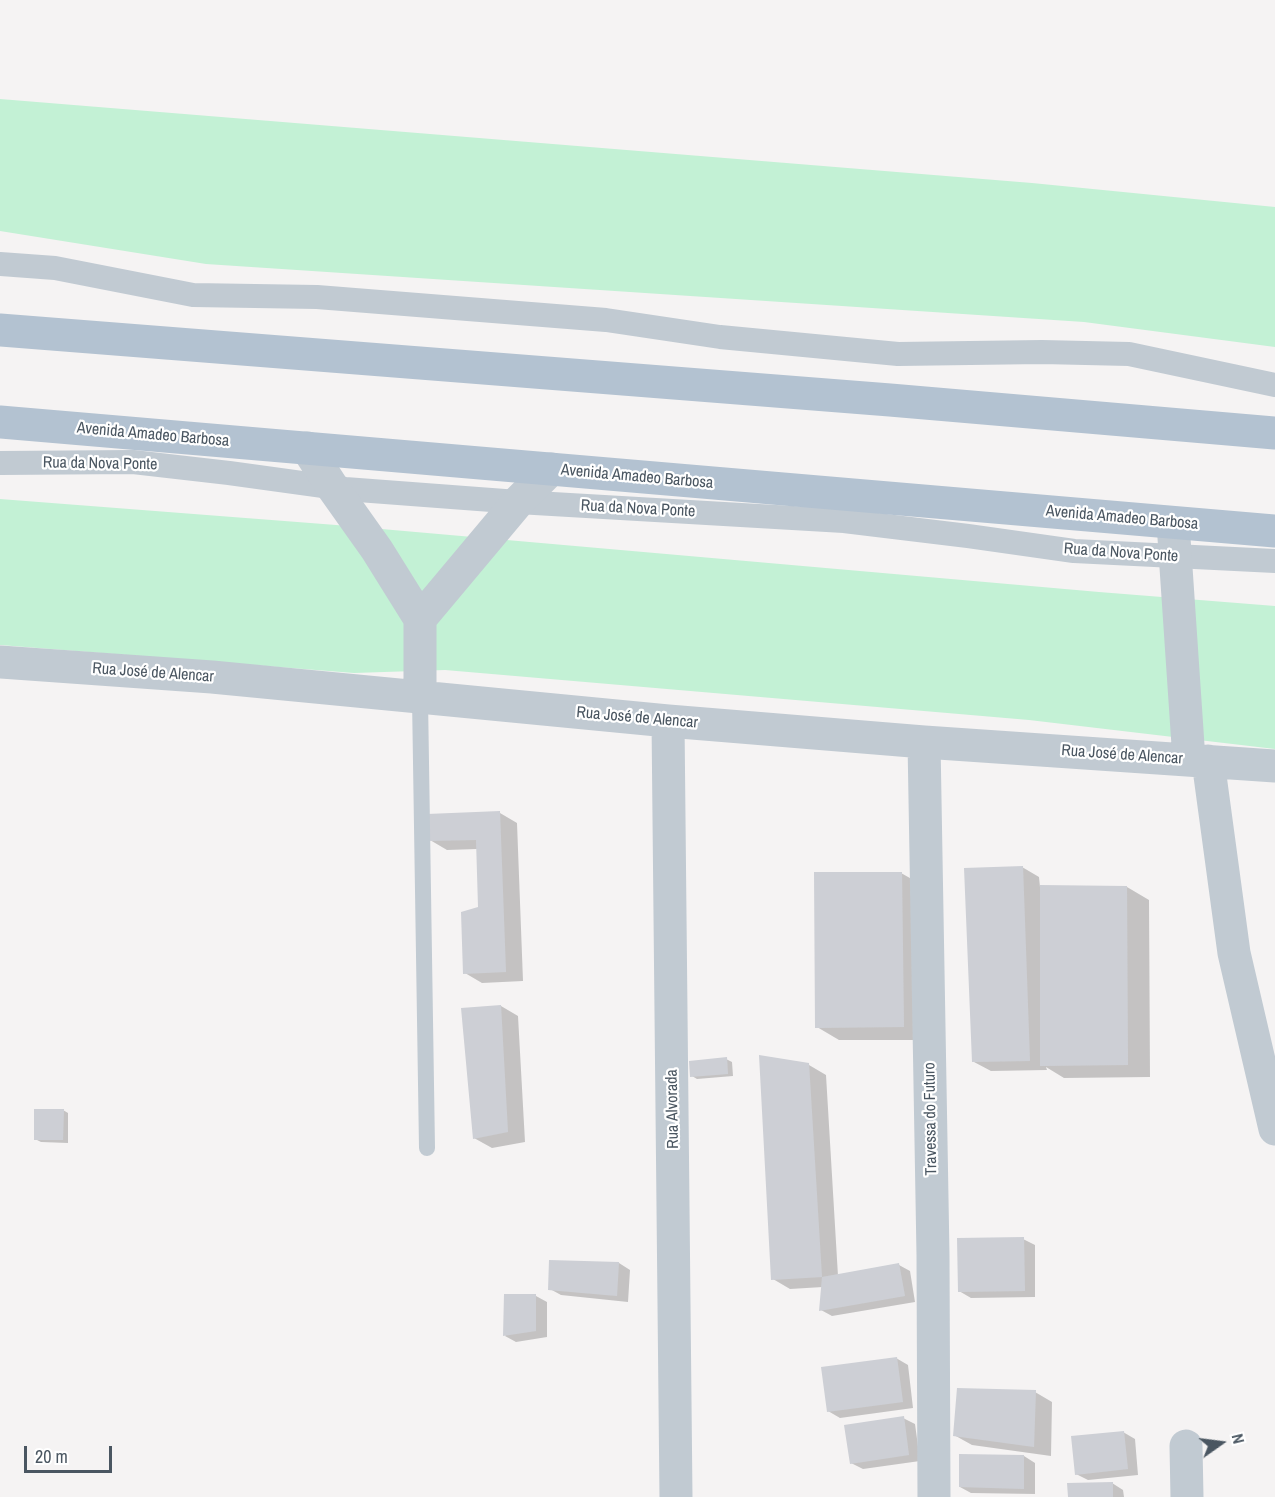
<!DOCTYPE html>
<meta charset="utf-8">
<style>
body{margin:0}
#map{position:relative;width:1275px;height:1497px;overflow:hidden;background:#f5f3f3;font-family:"Archivo Narrow",sans-serif}
canvas{display:block}
.north{position:absolute;left:1191px;top:1413px;width:60px;height:60px;-webkit-text-stroke:4px #fff;paint-order:stroke;rotate:76deg;font-size:16px;font-weight:700;line-height:24px;text-align:center;color:#4a5661}
.north::after{content:'';display:block;margin:auto;width:21px;height:27px;background:#4a5661;clip-path:polygon(50% 0,100% 100%,50% 72%,0 100%)}
.scale{position:absolute;left:24px;top:1446px;width:88px;height:27px;box-sizing:border-box;border:3px solid #4a5661;border-top:0;padding-left:8px;font-size:18px;line-height:21px;white-space:nowrap;color:#4a5661;-webkit-text-stroke:4px #fff;paint-order:stroke}
</style>
<div id="map">
<canvas width="1275" height="1497"></canvas>
<div class="north">N</div>
<div class="scale">20 m</div>
</div>
<script>
const ctx = document.querySelector('canvas').getContext('2d');
ctx.lineJoin = 'round';
function fillPath(path, color) { ctx.fillStyle = color; ctx.fill(path, 'evenodd'); }
function stroke(path, color, width, dash) { ctx.strokeStyle = color; ctx.lineWidth = width; ctx.lineCap = dash ? 'butt' : 'round'; ctx.setLineDash(dash || []); ctx.stroke(path); }
function label(font, color, halo, rows, align = 'center') {
  ctx.font = font + ' "Archivo Narrow",sans-serif'; ctx.lineWidth = 4.5; ctx.setLineDash([]); ctx.textBaseline = 'middle'; ctx.strokeStyle = halo; ctx.fillStyle = color; for (const [text, x, y, turn = 0] of rows) {
    ctx.save(); ctx.translate(x, y); ctx.rotate((+turn || 0) * Math.PI / 180); ctx.textAlign = isNaN(turn) ? turn : align; if (halo) ctx.strokeText(text, 0, 0); ctx.fillText(text, 0, 0); ctx.restore();
  }
}
fillPath(new Path2D(`
 M0,99L1032,183L1275,207V347L1084,322L206,264L0,231Z
 M0,499L336,525L1099,592L1275,606V749L1029,720L445,670L354,673L0,645Z`), '#c3f1d5');
fillPath(new Path2D(`
 M500,813L517,823L523,981L482,983L465,973L479,908L477,849L447,850L430,840Z
 M1022,867L1039,877L1040,887H1127L1149,900L1150,1077L1064,1078L1046,1067L1047,1070L991,1071L974,1062Z
 M901,873L924,886L926,1040H839L817,1027Z
 M501,1006L518,1016L525,1142L492,1148L474,1138Z
 M726,1059L732,1062L733,1076L697,1079L692,1076Z
 M809,1065L826,1075L838,1276L899,1265L910,1271L915,1302L832,1316L821,1310L823,1287L790,1289L773,1279Z
 M63,1110L68,1113V1143L41,1142L35,1139Z
 M1023,1239L1035,1245V1297L971,1298L959,1291Z
 M619,1263L630,1270L628,1302L561,1295L550,1289Z
 M536,1296L547,1302V1337L516,1342L505,1336Z
 M896,1358L908,1365L913,1408L840,1418L828,1411Z
 M1035,1392L1052,1402L1051,1456L972,1445L954,1435Z
 M903,1418L915,1424L920,1461L863,1469L851,1463Z
 M1123,1432L1135,1439L1138,1475L1088,1480L1076,1474Z
 M1024,1456L1035,1463V1494L971,1493L960,1487Z
 M1112,1483L1123,1490L1124,1497H1069Z`), '#0003');
fillPath(new Path2D(`
 M500,811L506,972L463,974L461,912L478,907L476,840L428,841L427,814Z
 M1023,866L1030,1061L972,1062L964,868Z
 M814,872H902L904,1027L815,1028Z
 M1040,885L1127,886L1128,1065L1040,1066Z
 M501,1005L508,1132L473,1139L461,1008Z
 M759,1055L809,1063L822,1277L771,1280Z
 M727,1057L728,1074L690,1077L689,1061Z
 M34,1109H64L63,1140H34Z
 M1024,1237L1025,1291L958,1292L957,1238Z
 M549,1260L619,1262L617,1296L548,1290Z
 M899,1263L905,1296L819,1311L822,1277Z
 M504,1294H536V1331L503,1336Z
 M897,1357L903,1402L827,1412L821,1367Z
 M957,1388L1036,1390L1034,1447L953,1436Z
 M904,1416L909,1455L850,1464L844,1425Z
 M1124,1431L1128,1469L1075,1475L1071,1436Z
 M959,1454L1024,1455V1489L959,1487Z
 M1113,1482V1497H1068L1067,1483Z`), '#cdcfd5');
stroke(new Path2D(`
 M420,698L427,1148`), '#c1cad2', 16);
stroke(new Path2D(`
 M0,264L55,268L193,295L317,297L606,320L720,337L898,354L1042,352L1129,354L1275,385
 M0,463L133,462L229,473L345,489L518,502L844,521L968,536L1074,551L1275,561`), '#c1cad2', 24);
stroke(new Path2D(`
 M307,448L333,488L377,550L420,619V698
 M1173,523L1189,760
 M420,619L518,502L551,469
 M0,662L212,677L668,721L924,742L1275,766
 M668,721L676,1497
 M924,742L933,1255L934,1497
 M1208,761L1234,953L1275,1129
 M1186,1446L1187,1497`), '#c1cad2', 33);
stroke(new Path2D(`
 M0,330L890,400L1275,433
 M0,422L1275,531`), '#b3c2d1', 33);
label('16px', '#4a5661', '#fff', [
 ["Avenida Amadeo Barbosa",153,435,5],
 ["Rua da Nova Ponte",100,464,1],
 ["Avenida Amadeo Barbosa",637,477,5],
 ["Rua da Nova Ponte",638,509,3],
 ["Avenida Amadeo Barbosa",1122,518,5],
 ["Rua da Nova Ponte",1121,553,4],
 ["Rua José de Alencar",153,673,4],
 ["Rua José de Alencar",637,718,5],
 ["Rua José de Alencar",1122,755,4],
 ["Rua Alvorada",673,1109,-91],
 ["Travessa do Futuro",931,1119,-91]
]);
</script>
